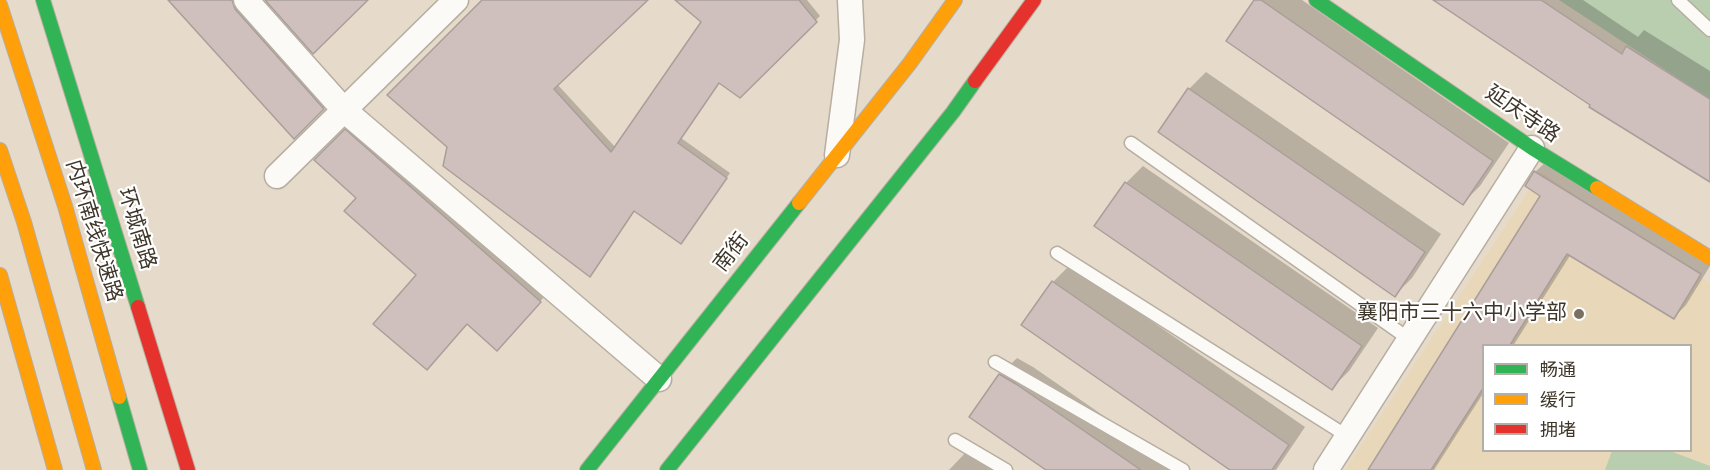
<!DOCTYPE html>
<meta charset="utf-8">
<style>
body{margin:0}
#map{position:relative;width:1710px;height:470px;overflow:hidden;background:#e6dbca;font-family:Poppins,"Noto Sans SC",sans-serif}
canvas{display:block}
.legend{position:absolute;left:1482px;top:344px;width:210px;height:108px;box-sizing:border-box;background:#fff;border:2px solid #b2afa9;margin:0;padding:8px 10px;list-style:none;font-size:18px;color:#3e3629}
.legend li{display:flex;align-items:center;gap:12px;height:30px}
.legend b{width:30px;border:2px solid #b2afa9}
</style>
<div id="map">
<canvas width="1710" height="470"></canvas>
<ul class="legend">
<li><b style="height:8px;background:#30b455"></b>畅通</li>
<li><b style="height:8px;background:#ff9f0a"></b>缓行</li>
<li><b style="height:8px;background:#e5322d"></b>拥堵</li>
</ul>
</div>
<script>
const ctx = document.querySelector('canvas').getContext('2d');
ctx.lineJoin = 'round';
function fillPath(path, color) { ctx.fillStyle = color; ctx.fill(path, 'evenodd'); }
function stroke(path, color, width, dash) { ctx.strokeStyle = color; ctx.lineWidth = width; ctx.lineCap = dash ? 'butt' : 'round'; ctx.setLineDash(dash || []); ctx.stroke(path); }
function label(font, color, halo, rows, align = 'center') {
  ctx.font = font + ' Poppins,"Noto Sans SC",sans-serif'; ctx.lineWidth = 4.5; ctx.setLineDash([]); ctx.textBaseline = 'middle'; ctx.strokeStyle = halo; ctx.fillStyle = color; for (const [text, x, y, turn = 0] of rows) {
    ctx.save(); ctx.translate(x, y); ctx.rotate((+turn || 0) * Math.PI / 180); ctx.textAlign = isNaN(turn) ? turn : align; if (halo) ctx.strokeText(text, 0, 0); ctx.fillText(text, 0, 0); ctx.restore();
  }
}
fillPath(new Path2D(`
 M1541,172L1694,275L1710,282V470H1345ZM1484,346H1690V450H1484Z`), '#e8d7b9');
fillPath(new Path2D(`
 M1559,0H1710V99Z
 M1612,451H1670L1710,466V470H1605Z`), '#b9cdaf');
fillPath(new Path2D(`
 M170,0H237L328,104L294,137Z
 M499,0H646L557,84L616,148L703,22L677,0H807L820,16L740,96L720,82L681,138L730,173L685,238L635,210L594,271Z
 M1256,0H1302L1509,143L1480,186L1463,203Z
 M1435,0H1583L1638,37L1644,30L1710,71V180Z
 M1206,72L1441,234L1412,278L1395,295L1189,89Z
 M350,126L544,297L502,345L418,275L358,198L316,160Z
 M1548,160L1710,266L1686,305L1674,317L1571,254L1513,346H1484V392L1434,470H1384L1542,195L1535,172Z
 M1143,166L1378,328L1349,371L1332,388L1096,226L1126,183Z
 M1070,265L1305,427L1276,470H1233L1053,282Z
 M1017,358L1033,367L1182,470H1048L1000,375Z
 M968,450L998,470H949Z`), '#0003');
const building = new Path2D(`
 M168,0H232L235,9L324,109L294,139Z
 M265,0H368L313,54Z
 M482,0H648L554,89L611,152L701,22L675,0H799L817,22L740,98L719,83L678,143L727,178L681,244L634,211L590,277L443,166L447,147L387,95Z
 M1254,0H1261L1493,161L1463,205L1226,41Z
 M1433,0H1541L1622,54L1626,46L1710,99V182L1589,107L1590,105Z
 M1188,88L1425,252L1395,297L1158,132Z
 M345,129L541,302L497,351L467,324L427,370L373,324L416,275L344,211L356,198L314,160Z
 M1534,171L1701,274L1674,319L1567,254L1510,345H1484V387L1431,470H1368L1540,196L1525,186Z
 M1125,182L1362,346L1332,390L1094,226Z
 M1052,281L1289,445L1272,470H1230L1021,325Z
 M999,374L1016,384L1141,470H1046L969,417Z`);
fillPath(building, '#cfc0be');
stroke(building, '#aa9e9a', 1.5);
const lane = new Path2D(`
 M1678,0L1710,30
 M1131,143L1409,339
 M1057,253L1347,436
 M995,362L1183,470
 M955,440L1006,470`);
const street = new Path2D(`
 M246,0L344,110L659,379
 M837,155L852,40L850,0
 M277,176L456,0
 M1326,470L1532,148`);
const fast = new Path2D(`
 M43,0L138,307
 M1316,0L1532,148L1597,188
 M119,397L140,470
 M587,470L799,203
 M667,470L953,112L975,81`);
const slow = new Path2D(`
 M0,5L65,206L119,397
 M0,150L24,222L94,470
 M1597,188L1710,258
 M799,203L910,63L955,0
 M0,275L55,470`);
const jam = new Path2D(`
 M975,81L1034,0
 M138,307L188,470`);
stroke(lane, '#b7aea1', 15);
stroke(street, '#b7aea1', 27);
stroke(fast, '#b7aea1', 16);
stroke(slow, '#b7aea1', 16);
stroke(jam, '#b7aea1', 16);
stroke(lane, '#fbfaf7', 12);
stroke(street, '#fbfaf7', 24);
stroke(fast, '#30b455', 14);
stroke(slow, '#ff9f0a', 14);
stroke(jam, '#e5322d', 14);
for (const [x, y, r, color] of [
 [1579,314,6,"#797061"]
]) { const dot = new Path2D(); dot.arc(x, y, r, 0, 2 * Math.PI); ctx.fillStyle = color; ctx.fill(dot); stroke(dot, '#fff', 2); }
label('21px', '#3e3629', '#fff', [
 ["延庆寺路",1522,115,34],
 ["环城南路",136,229,73],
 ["内环南线快速路",93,231,73],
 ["南街",732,253,-52]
]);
label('21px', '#3e3629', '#fff', [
 ["襄阳市三十六中小学部",1567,314]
], 'right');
</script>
